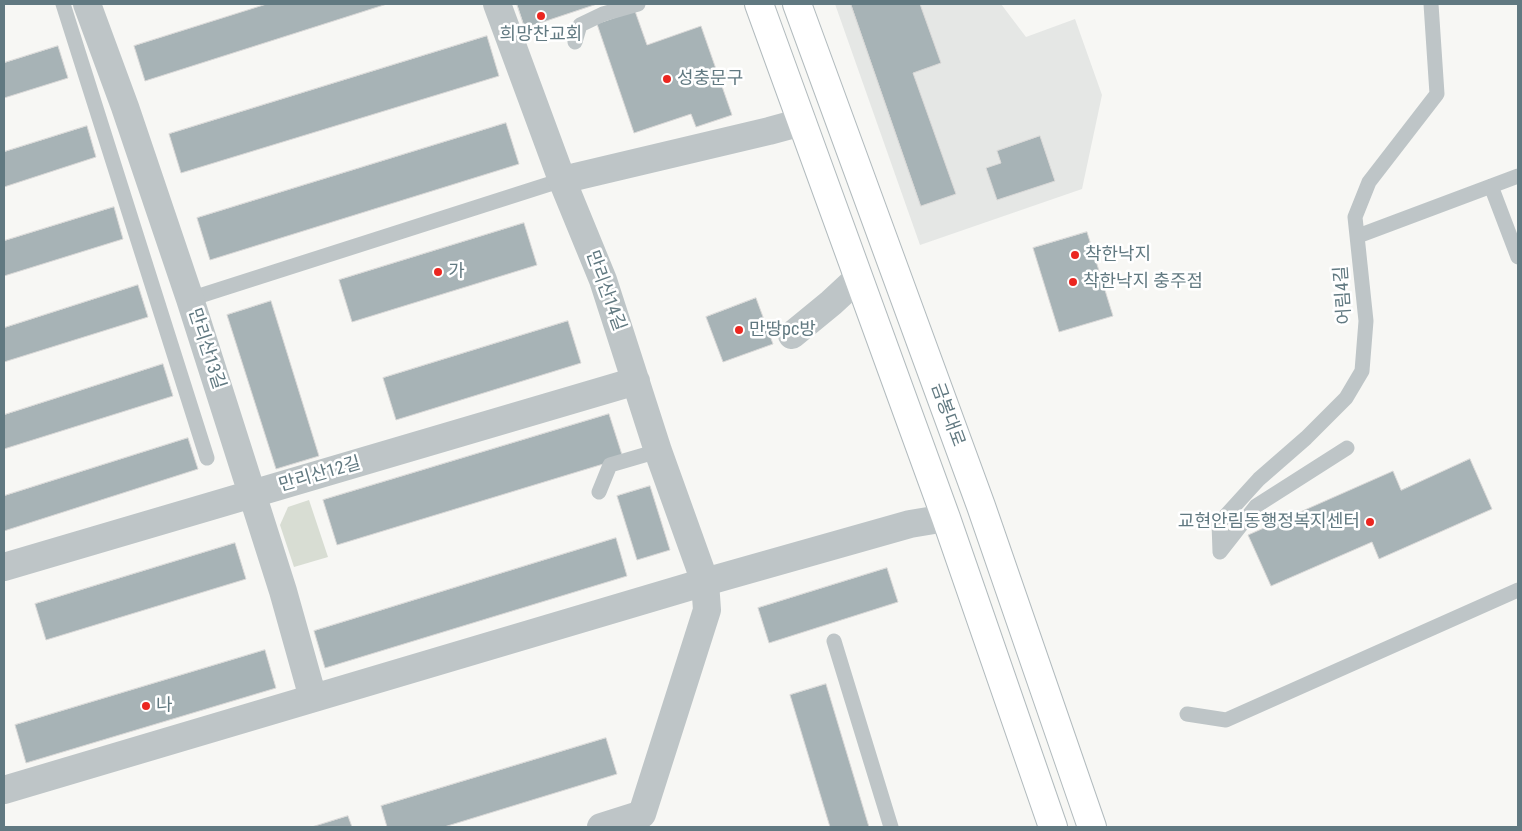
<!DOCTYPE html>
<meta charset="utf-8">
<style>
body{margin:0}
#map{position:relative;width:1522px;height:831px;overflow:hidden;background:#f7f7f4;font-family:"Roboto Condensed",sans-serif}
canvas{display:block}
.frame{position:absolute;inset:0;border:5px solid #617981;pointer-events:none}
</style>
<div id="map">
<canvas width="1522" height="831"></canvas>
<div class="frame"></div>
</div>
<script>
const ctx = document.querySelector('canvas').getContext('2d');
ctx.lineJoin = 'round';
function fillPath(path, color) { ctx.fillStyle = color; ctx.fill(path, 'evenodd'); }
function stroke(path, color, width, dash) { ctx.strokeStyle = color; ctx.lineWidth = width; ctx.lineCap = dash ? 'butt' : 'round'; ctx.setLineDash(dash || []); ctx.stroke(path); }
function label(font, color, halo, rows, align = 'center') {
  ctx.font = font + ' "Roboto Condensed","Noto Sans KR",sans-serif'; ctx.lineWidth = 5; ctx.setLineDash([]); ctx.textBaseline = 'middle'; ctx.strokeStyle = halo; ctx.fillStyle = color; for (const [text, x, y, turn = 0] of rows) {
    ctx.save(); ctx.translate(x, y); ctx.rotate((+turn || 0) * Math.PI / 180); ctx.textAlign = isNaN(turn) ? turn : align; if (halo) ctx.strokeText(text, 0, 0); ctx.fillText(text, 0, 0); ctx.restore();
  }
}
fillPath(new Path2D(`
 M835,4H1001L1026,37L1075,19L1102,95L1082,189L920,245Z`), '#e5e7e5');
fillPath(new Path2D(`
 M309,500L328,557L294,567L280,525L288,507Z`), '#d8ddd3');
const building = new Path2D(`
 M267,4H387L145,81L134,46Z
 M517,4H597L525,28Z
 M851,4H920L941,63L913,73L956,194L921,206Z
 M635,11L647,45L701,26L732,115L696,127L691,114L634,133L597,24Z
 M487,36L499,76L181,173L169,134Z
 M58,46L68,78L4,98V63Z
 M506,123L519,164L210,260L197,218Z
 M87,126L96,157L4,187V152Z
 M1040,136L1055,181L997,200L986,168L1001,163L997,151Z
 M114,207L123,239L4,276V241Z
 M524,223L537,265L352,322L339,280Z
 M1087,232L1113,316L1059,332L1033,248Z
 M138,285L148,317L4,362V328Z
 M756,298L773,344L723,362L706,317Z
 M271,301L319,456L276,469L227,315Z
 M568,321L581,363L396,420L383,378Z
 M163,364L173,396L4,449V415Z
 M609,414L623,458L337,545L323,500Z
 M188,438L198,469L4,531V496Z
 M1470,459L1492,509L1379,559L1372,542L1271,586L1248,535L1393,471L1401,490Z
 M650,486L670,550L637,560L617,496Z
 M616,538L627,576L325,668L314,631Z
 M235,543L246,579L46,640L35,604Z
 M887,568L898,602L769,643L758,608Z
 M265,650L276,688L26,763L15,725Z
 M826,684L869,827H830L790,695Z
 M606,738L617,774L444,827H387L381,806Z
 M348,816L352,827H312Z`);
fillPath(building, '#a7b3b6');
stroke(building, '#d9d8d7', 1);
const secondary = new Path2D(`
 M759,4L946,518L1053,827
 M797,4L981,506L1092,827`);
stroke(secondary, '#b2bbbe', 30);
stroke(new Path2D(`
 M63,4L207,458
 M575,42L580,25L603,14L638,4
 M1491,186L1518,257
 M1358,236L1518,176
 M190,299L562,180
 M599,492L610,465L658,451
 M1220,552L1219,523L1259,479L1306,438L1346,398L1362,371L1366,321L1355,217L1369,182L1437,94L1431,4
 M1220,552L1256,506L1347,448
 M834,641L891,827
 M1187,714L1226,720L1518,590`), '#bec5c7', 15);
stroke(new Path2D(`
 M87,4L125,107L190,299L283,591L313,698
 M497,4L562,180L603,280L658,451L705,582L707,610L642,814L601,827
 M562,180L769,131L802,122
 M792,335L831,303L858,278
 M4,567L636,381
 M4,790L705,582L910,524L946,518`), '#bec5c7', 28);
stroke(secondary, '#fff', 28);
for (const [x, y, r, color] of [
 [541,16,5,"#eb2620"],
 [667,79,5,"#eb2620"],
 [1075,255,5,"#eb2620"],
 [438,272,5,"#eb2620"],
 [1073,282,5,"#eb2620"],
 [739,330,5,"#eb2620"],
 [1370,522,5,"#eb2620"],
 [146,706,5,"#eb2620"]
]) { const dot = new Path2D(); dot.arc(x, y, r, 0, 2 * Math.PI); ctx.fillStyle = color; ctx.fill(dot); stroke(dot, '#fff', 2); }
label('18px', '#617981', '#fff', [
 ["희망찬교회",541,35,"center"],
 ["성충문구",677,79],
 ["착한낙지",1085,255],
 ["가",448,272],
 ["착한낙지 충주점",1083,282],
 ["만땅pc방",749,330],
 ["교현안림동행정복지센터",1360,522,"right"],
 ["나",156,706]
], 'left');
label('18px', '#617981', '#fff', [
 ["만리산14길",605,291,70],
 ["어림4길",1344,295,-94],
 ["만리산13길",206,349,72],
 ["금봉대로",947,415,70],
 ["만리산12길",320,475,-16]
]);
</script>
